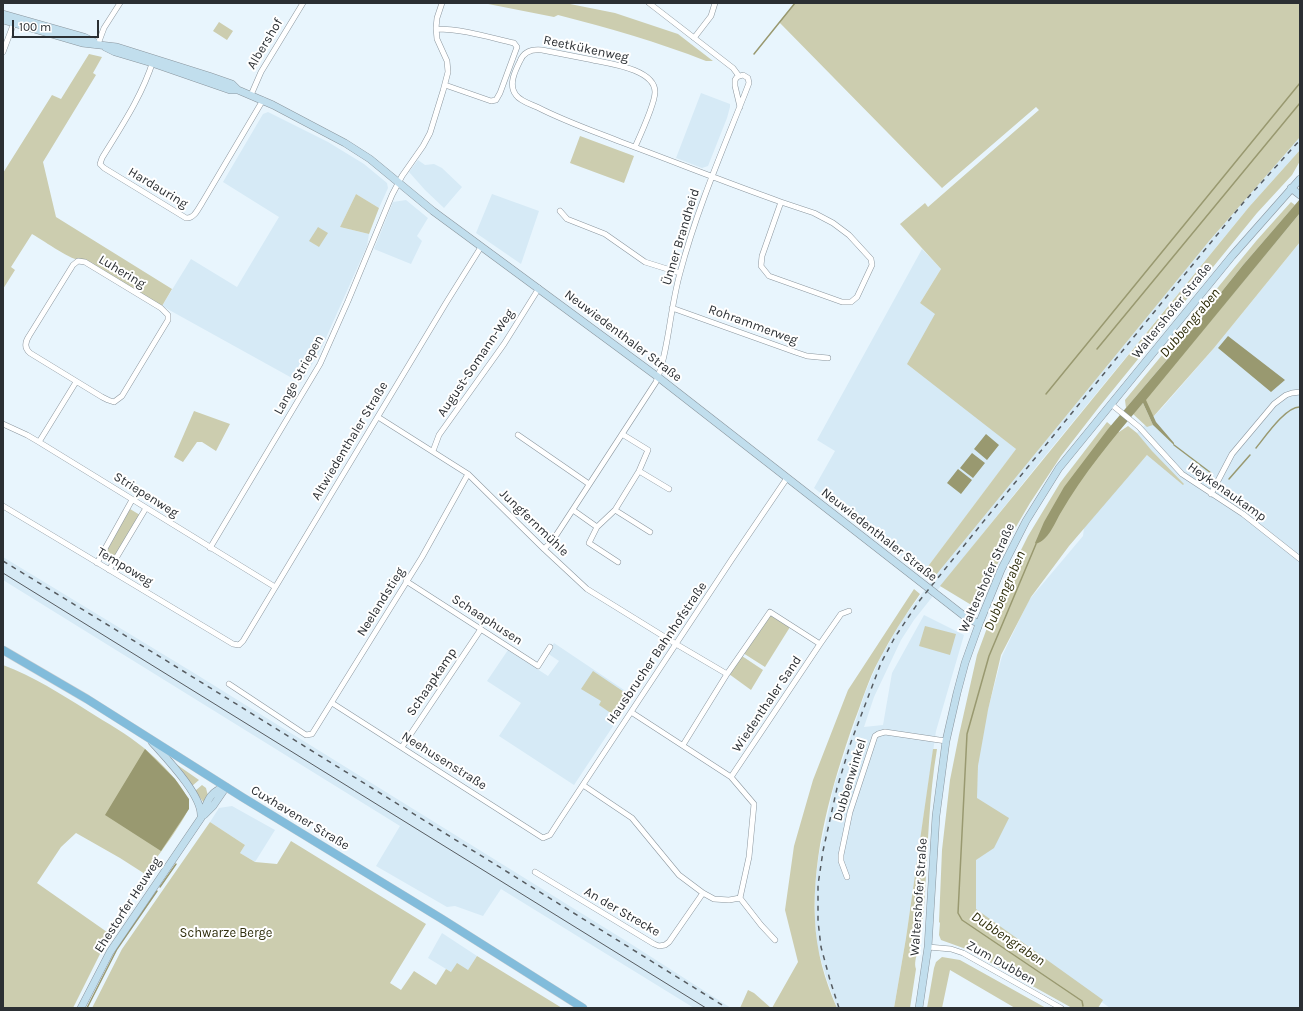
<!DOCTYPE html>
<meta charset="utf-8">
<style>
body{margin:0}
#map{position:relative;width:1303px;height:1011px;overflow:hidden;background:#e8f5fd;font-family:Karla,sans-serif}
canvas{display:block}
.frame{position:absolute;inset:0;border:4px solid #2b2f33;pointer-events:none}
.scale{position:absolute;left:12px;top:20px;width:87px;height:18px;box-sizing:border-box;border:2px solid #2b2f33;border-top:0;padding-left:5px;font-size:12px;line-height:14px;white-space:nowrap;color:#2b2f33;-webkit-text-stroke:3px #fff;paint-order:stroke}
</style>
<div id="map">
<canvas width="1303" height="1011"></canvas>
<div class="frame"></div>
<div class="scale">100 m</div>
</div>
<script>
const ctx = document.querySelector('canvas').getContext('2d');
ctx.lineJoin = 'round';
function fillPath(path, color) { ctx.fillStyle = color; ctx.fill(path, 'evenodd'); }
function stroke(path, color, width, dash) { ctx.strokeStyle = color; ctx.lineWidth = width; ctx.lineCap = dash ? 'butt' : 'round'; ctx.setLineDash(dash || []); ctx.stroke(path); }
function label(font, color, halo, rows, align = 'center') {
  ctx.font = font + ' Karla,sans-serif'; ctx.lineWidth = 4; ctx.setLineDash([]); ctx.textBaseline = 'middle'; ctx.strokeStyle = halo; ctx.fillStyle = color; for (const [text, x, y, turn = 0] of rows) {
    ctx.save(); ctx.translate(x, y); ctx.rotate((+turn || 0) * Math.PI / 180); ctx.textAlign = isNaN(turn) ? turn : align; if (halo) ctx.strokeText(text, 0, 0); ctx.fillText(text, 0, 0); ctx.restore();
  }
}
fillPath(new Path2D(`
 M701,93L730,104V107L727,118L708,166L702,168L676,158Z
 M268,112L328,142L364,164L387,183L388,188L379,208L356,194L340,227L369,234L367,246L321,349L301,383L162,306L191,259L237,287L279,217L223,182L263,114Z
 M1300,137V150L1249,207L1040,462L944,582L914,620L901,640L874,697L864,727L883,725L892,673L924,615L964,635L936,731L906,938L894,1008H837L827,980L817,947L815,921V885L819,854L834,786L865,693L878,662L902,620L936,575L1210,240Z
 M418,160L425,165L434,164L442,168L462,187L444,208L425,190L409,172Z
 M492,194L539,211L521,264L476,233Z
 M406,200L428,218L417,236L422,241L411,264L374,249L393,202Z
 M1300,242V1008H1110L974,911L976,801L979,751L986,717L1002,656L1029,600L1083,536L1084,528L1125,479L1151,451L1137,433L1162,408L1214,348Z
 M922,249L941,269L920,303L935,313L997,433L1016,449L923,573L814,488L835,451L817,440Z
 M3,557L194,673L631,944L731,1008H694L501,889L483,916L455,906L447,907L376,866L400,826L3,580Z
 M554,643L633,696L574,785L499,736L521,703L487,681L508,650L548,676L559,661L547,653Z
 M232,806L275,830L255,862L240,853L245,845L210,822L219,808Z
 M442,933L477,956L468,970L451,972L428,958Z`), '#d6eaf6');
fillPath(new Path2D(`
 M483,3H565L615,13L678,34L713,61H706C658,42 609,28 558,15L554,17Z
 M795,3H1300V137L1210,240L936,575L923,573L1016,449L907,364L935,314L920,303L941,269L900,224L925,203L928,207L1039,110L1036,107L942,188L779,22Z
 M219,22L233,31L227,40L213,31Z
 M89,54L102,57L93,73L96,75L43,162L56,217L172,289L162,306L85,262C68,259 48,243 32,234L11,267L15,270L3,289V173L52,95L61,99Z
 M580,136L634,156L624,183L570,163Z
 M1300,150V161L1292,175L1257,213L1099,407L1061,456L1030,503L1013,532L979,602L973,606L940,586L1249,207Z
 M356,194L379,208L369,234L340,227Z
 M1291,202L1295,205L1243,265L1166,361L1126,408L1125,400L1257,240Z
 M1300,213V242L1214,348L1153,417L1145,400Z
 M318,227L328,233L319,247L309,241Z
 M1143,403L1153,425L1147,427L1133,414Z
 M194,411L230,424L216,451L202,442H197L183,462L174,457Z
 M1107,422L1119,432L1128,426L1137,433L1152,451L1184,484L1183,485L1147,455L1069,546L1031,597L1001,655L988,710L978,766L977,798L1009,818L994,848L976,860V909L1103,1000L1098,1008H1072L966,949L941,940L939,935L940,923L939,922L942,850L950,780L959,735L977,655L997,601L1009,581L1017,558L1028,536L1060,483Z
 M130,509L140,515L110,564L101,558Z
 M914,589L920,594C905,615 891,637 879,660C868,680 862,702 854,722C832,785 812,853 815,920C816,950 825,981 837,1008H772L798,962L785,910L794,846L813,780L848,690Z
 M770,614L790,627L765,667L743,653Z
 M925,626L956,634L950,655L919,646Z
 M742,656L763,670L751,690L729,674Z
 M3,665C33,676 61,694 88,711C107,723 127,734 144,748C157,759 189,789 189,806C189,815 152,864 145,874L120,858L76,833L61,847L37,883L107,932L103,948L73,1008H3Z
 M593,671L627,694L622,701L627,694L629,696L615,716L599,705L601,701L581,689Z
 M933,749H937C929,796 928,845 925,893C924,913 921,932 918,952C916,956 914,964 916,969L910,1008H894L906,938Z
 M176,764L199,780L192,786Z
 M202,785L206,788L208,796L204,803L195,791Z
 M210,822L245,845L240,853L255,862L277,864L291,841L426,924L390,983L401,990L414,971L436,985L446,969L451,972L457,963L468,970L477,956L562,1008H92L122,949Z
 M942,957L960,960L1046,1008H1015L950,970L942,1008H927L934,968L936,962Z
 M748,990L754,993L771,1008H740Z`), '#cccdaf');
fillPath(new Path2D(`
 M1300,199V213L1146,400L1156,422L1174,443V445L1153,425L1143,403C1113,438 1083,474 1060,514C1054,525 1048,540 1036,544L1035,543L1044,522L1064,487L1108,429L1166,361L1243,265Z
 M1228,336L1285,380L1271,392L1218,348Z
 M986,434L999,445L987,460L974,449Z
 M972,453L985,463L973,478L960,468Z
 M958,469L972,480L961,494L947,483Z
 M145,749L175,779L189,799V809L161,851L105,815Z`), '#999970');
stroke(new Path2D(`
 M754,54L795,3
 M1097,349L1300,103
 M1046,394L1300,83
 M1174,445L1211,473
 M1256,448C1265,437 1286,406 1300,407
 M1229,479L1250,455
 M1036,544L989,656L967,734L958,913L962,920L1082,1001L1083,1006
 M160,887L176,864
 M87,1008L117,949L157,891`), '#999970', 1.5);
const street = new Path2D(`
 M649,3L733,68L739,76
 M436,29C463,29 488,37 514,43L517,47L500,93L496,100L491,101L445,85
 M694,38L711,16L715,3
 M98,44L104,28L120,3
 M3,52L15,20
 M153,61C142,96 121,127 102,158L100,164L104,168L186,218C194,219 198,209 202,203L263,100
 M251,95L261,72L303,3
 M635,147C640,136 655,103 655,92C655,68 605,63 588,59C572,56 557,53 542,50C532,49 524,51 520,61C515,71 508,85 516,95C520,101 530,104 537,107C564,121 593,131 621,142C675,162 727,183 781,202L762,256L761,266L769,276L842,302H851L857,297L872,265L871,259L849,235L833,223L814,213L781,202
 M560,211L567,219L605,234L645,262L680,273
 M78,261L85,262L161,308L168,315V320L122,396L114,402L108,400L102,397L30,353C24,348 25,342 29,336L73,265Z
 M672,308L795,352L807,356L828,358
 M1111,404L1139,427L1182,474L1243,514L1300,559
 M378,417L468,474L544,549L587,589L676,644L727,674
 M3,424L27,435L39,442L275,587
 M518,435L589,484
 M39,442L76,382
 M433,451L439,435L504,344L539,288
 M639,471L669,489
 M1211,494L1232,454L1274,404L1286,395L1292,393L1300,392
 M3,506L233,644L239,645L243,641L446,303L481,247
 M573,510L597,527L589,543L618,562
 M615,510L650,532
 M597,527L615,510L639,471L648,450L622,434
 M210,548L320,364L348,301L392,195L402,176L423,146L430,133L443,91L448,72L447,61L437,39L436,28L437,18L442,3
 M544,549L553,540L656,382C663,365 666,347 669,329C672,310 675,291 680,273C696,212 721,154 744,96L749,83L748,78L743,75L737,77L735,80V86L740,107
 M97,563L132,500
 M109,570L146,508
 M406,581L538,666L550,647
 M820,644L841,614L849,611
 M229,684L306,735L312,734L422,557L468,474
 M332,703L543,838L550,835L559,821L732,559L787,478
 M631,712L731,777L754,804L749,857L740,898
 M683,745L727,674L770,612L820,644L731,777
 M402,747L481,629
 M583,785L632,818L679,875L703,893L714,899L729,900L740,898
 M535,872L654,944L659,946L665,945L669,942L703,893
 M847,877L841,861V855L850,812L875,736L878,734L885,732L946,741
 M740,898L761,925L775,940
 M928,947L951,949L963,953L1061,1008`);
const secondary = new Path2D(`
 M3,14L84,37L94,42
 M3,20L82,43L117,47L209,76L232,84L238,90L273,105L345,143L370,159L433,211L658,377L963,615L979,624
 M105,47L115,52L152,63L230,90H238
 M1291,188L1300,195
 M152,742C166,758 201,794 201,815
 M204,815L213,806L226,787
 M81,1008L110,952L201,818C207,803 209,791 226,787
 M919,1008L928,947L936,816L946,741L957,693L965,663L979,624L1001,570L1026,521L1059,468L1232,256L1300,179`);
const primary = new Path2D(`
 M3,650L87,699L242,797L442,919L583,1008`);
stroke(street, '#8b969e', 6);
stroke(secondary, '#8b969e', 8);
stroke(primary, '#d0d1d2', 9);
stroke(street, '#fff', 5);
stroke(secondary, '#c1deed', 7);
stroke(primary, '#82bcdb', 8);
stroke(new Path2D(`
 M3,573L706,1008`), '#565c61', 1);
stroke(new Path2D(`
 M3,561L162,658L727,1008
 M839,1008L830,980L821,947L818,921V885L823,851L837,788L851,742L881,663L895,637L920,600L992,511L1243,203L1300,140`), '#565c61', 1.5, [5, 5]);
label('13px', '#2b2f33', '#fff', [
 ["Albershof",265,44,-59],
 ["Reetkükenweg",586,49,12],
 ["Hardauring",158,188,31],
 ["Ünner Brandheid",681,237,-73],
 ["Luhering",122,272,31],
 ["Waltershofer Straße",1172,311,-51],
 ["Rohrammerweg",753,325,20],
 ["Neuwiedenthaler Straße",623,336,37],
 ["August-Somann-Weg",476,363,-56],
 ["Lange Striepen",299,375,-61],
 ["Altwiedenthaler Straße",350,441,-59],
 ["Heykenaukamp",1227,492,35],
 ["Striepenweg",146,495,32],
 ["Jungfernmühle",534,523,44],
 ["Neuwiedenthaler Straße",879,535,38],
 ["Tempoweg",125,567,31],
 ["Waltershofer Straße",987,578,-66],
 ["Neelandstieg",381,602,-58],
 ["Schaaphusen",487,620,33],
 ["Hausbrucher Bahnhofstraße",657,653,-56],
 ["Schaapkamp",432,682,-56],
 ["Wiedenthaler Sand",767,704,-56],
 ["Neehusenstraße",444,761,32],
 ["Dubbenwinkel",850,780,-73],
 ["Cuxhavener Straße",300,818,31],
 ["Waltershofer Straße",919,897,-86],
 ["Ehestorfer Heuweg",128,905,-57],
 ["An der Strecke",622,912,30],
 ["Zum Dubben",1001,963,29]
]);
label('13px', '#31300e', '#fff', [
 ["Schwarze Berge",226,933]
]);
label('italic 14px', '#2d2c09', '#fff', [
 ["Dubbengraben",1190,323,-50],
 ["Dubbengraben",1005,591,-67],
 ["Dubbengraben",1008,939,34]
]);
</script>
